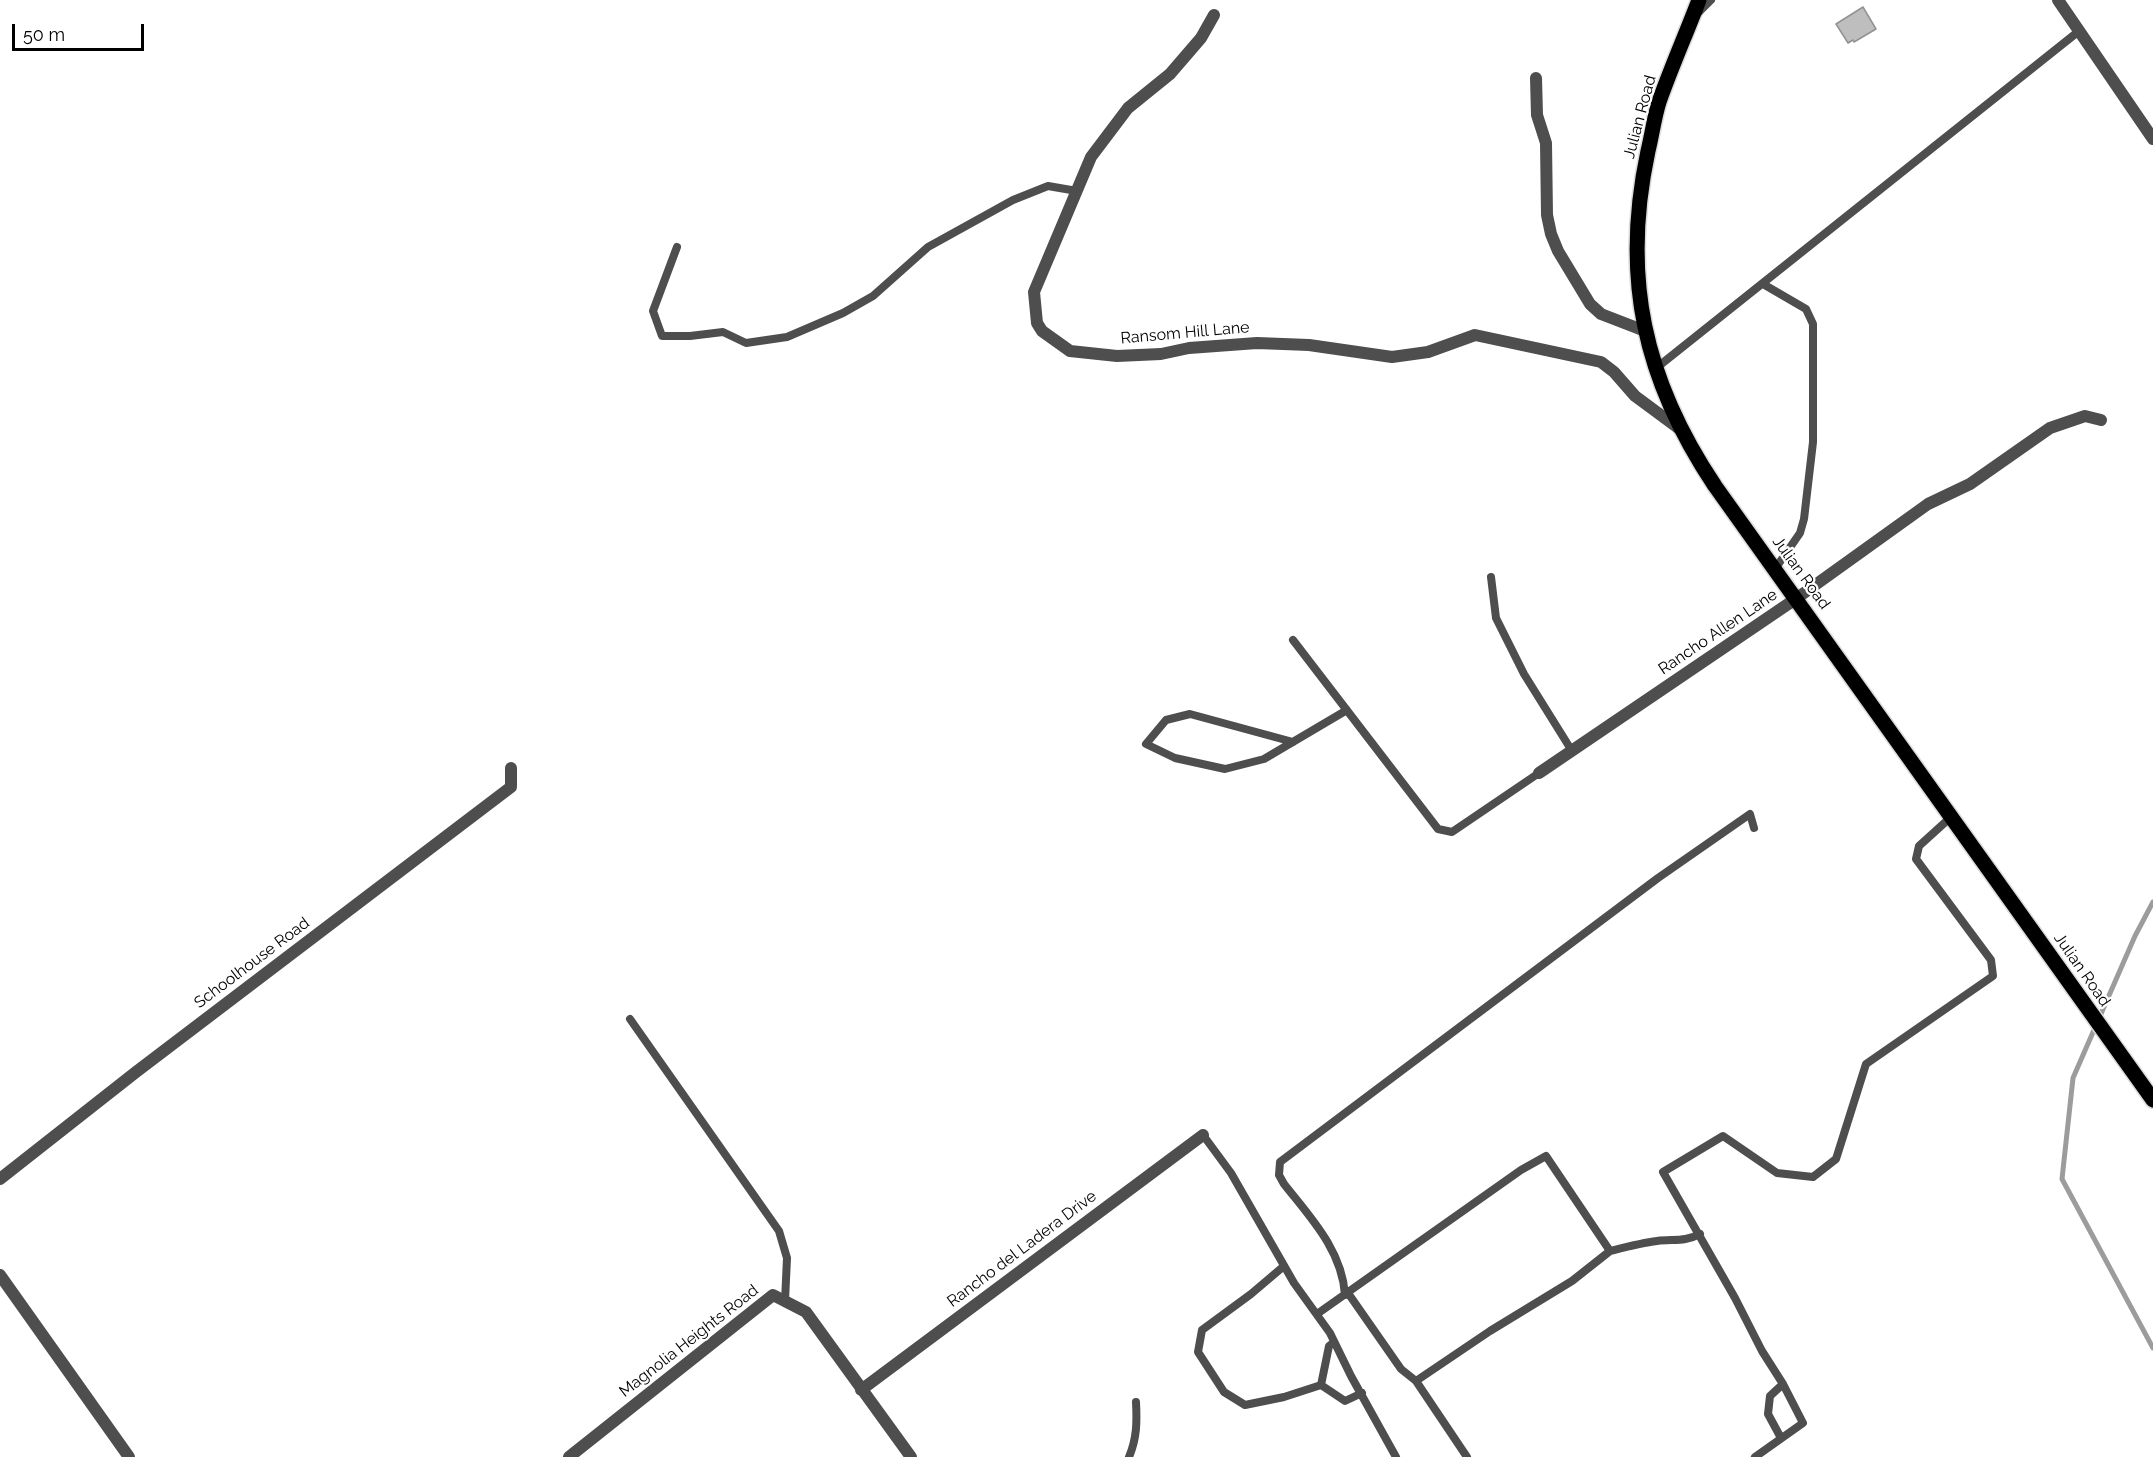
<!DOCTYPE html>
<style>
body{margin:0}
#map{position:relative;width:2153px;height:1457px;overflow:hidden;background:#fff;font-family:Raleway,sans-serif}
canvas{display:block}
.scale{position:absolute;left:12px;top:24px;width:132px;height:27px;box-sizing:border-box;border:3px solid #000;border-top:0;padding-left:8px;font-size:18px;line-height:21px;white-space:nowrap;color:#000;-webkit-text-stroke:4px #fff;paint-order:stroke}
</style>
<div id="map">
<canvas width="2153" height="1457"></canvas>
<div class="scale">50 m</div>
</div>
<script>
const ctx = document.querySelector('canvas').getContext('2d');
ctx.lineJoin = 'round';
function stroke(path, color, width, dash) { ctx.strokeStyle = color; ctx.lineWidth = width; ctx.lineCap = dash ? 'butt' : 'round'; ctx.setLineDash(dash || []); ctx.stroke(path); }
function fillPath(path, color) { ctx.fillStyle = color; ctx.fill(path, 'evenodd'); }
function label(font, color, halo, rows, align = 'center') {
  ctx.font = font + ' Raleway,sans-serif'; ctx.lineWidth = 4.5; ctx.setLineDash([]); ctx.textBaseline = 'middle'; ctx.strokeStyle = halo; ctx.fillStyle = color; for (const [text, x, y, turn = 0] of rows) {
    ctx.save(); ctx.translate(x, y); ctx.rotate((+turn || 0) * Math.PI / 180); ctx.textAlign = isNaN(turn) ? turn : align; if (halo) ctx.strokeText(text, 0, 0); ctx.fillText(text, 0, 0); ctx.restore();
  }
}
stroke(new Path2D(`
 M2153,902L2135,936L2073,1078L2062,1179L2153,1348`), '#9c9c9c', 5);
const building = new Path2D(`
 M1863,7L1876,29L1854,42L1853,40L1848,43L1836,24Z`);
fillPath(building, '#bebebe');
stroke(building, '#929292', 1.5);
const primary = new Path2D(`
 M1699,0C1686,34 1671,68 1659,102C1654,118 1652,135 1648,151C1621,277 1644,380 1715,486L2153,1100`);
stroke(primary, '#dbdbdb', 18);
stroke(new Path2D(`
 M1697,14L1711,0
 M677,247L653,311L662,336H690L723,332L746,343L787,337L843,313L873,296L928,247L1013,200L1048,186L1077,191
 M1763,284L1806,309L1813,324V442L1804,519L1800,533L1775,569
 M1655,369L2079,31
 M1491,577L1496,618L1524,674L1572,751
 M1293,640L1438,829L1452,832L1539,773
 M1293,742L1190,714L1166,720L1146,744L1175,758L1225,769L1264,759L1347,710
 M630,1019L779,1231L787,1258L785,1301
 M1203,1135L1231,1173L1294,1283L1330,1333L1351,1376L1396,1457
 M1284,1266L1251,1294L1202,1330L1198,1352L1224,1392L1245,1405L1284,1397L1321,1385L1345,1401L1362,1393
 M1348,1293L1401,1369L1416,1381L1490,1331L1572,1281L1610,1251
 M1345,1295C1342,1250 1310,1217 1284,1184L1279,1175L1280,1162L1658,878L1750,814L1754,828
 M1317,1314L1521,1170L1546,1156L1610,1251C1626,1247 1641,1243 1657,1241C1674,1239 1685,1242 1700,1234
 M1416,1381L1467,1457
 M1321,1385L1329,1346L1334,1342
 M1781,1438L1768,1414L1770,1396L1783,1384
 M1129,1457C1137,1438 1137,1422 1136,1402
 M1755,1457L1803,1423L1783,1384L1762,1351L1735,1298L1663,1172L1723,1136L1777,1173L1813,1177L1836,1159L1866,1064L1993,976L1991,960L1916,859L1919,846L1951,817`), '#4e4e4e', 8);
stroke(new Path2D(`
 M2058,0L2153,139
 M1214,15L1201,38L1170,74L1128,108L1091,157L1034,292L1037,323L1042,331L1070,351L1117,356L1161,354L1189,348L1257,343L1309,345L1392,357L1428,352L1475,335L1601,362L1614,372L1635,396L1681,430
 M1536,78L1537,115L1546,143L1547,215L1551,234L1558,251L1590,304L1601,314L1645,331
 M1539,773L1797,598L1928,504L1970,484L2050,428L2085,416L2101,420
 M0,1179L136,1072L511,787V768
 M0,1275L129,1457
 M861,1390L1203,1135
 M569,1457L773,1295L806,1312L911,1457`), '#4e4e4e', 12);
stroke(primary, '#000', 15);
label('16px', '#000', '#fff', [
 ["Julian Road",1640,117,-75],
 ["Ransom Hill Lane",1185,333,-5],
 ["Julian Road",1801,573,54],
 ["Rancho Allen Lane",1718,632,-34],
 ["Schoolhouse Road",252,963,-37],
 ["Julian Road",2082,970,55],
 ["Rancho del Ladera Drive",1022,1249,-37],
 ["Magnolia Heights Road",689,1341,-38]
]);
</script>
